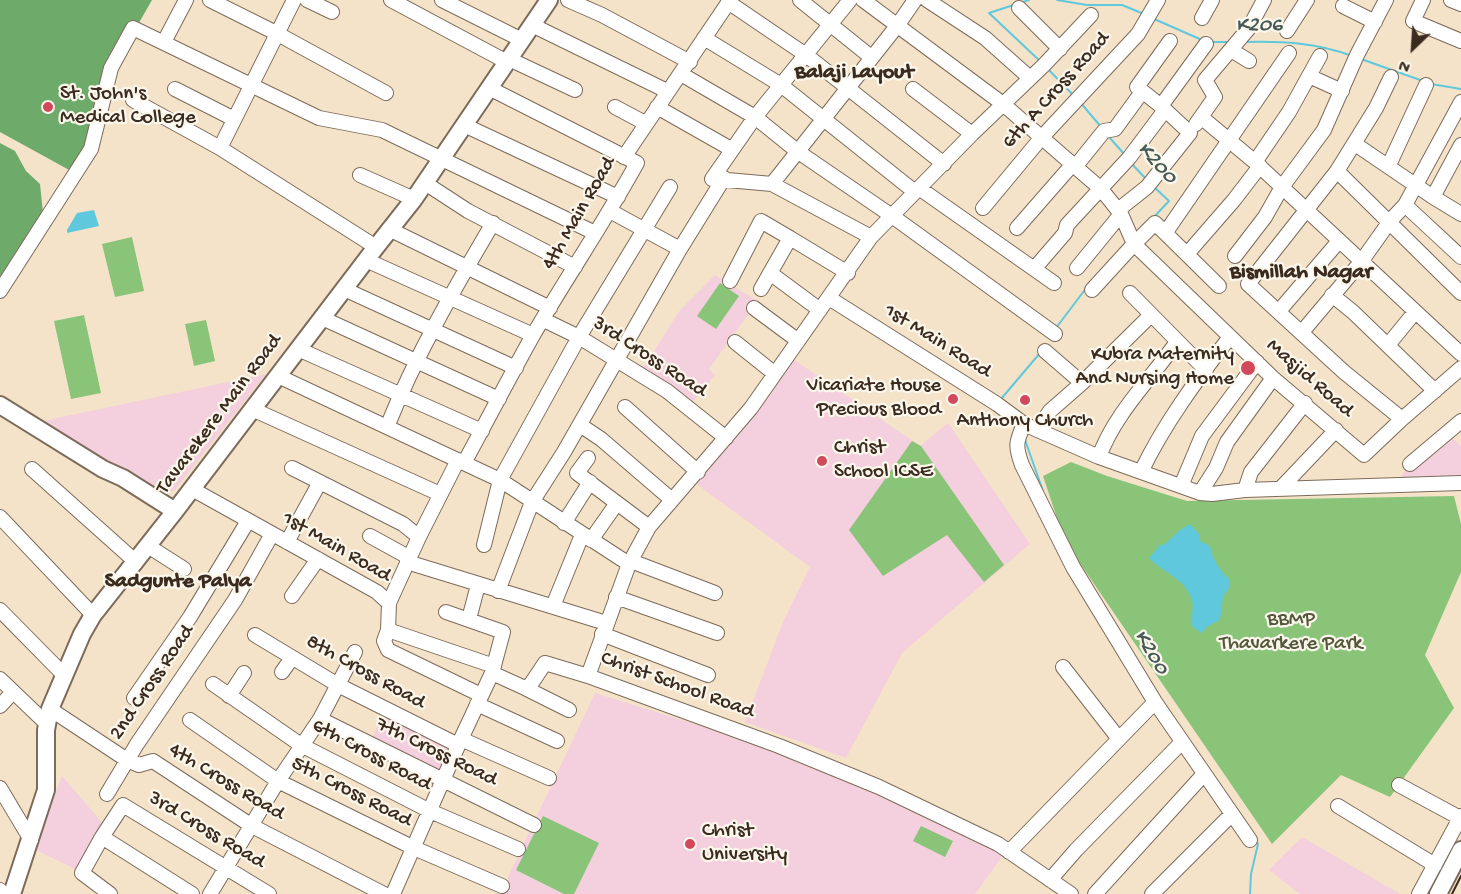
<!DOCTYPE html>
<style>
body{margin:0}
#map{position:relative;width:1461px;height:894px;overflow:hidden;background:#f4e3c9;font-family:"Gochi Hand",sans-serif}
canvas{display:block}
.north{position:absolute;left:1383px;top:18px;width:60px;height:60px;-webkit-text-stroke:4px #fbf7ec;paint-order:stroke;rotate:205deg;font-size:16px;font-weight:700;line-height:24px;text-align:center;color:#3b2a1e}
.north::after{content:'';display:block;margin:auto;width:21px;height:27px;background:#3b2a1e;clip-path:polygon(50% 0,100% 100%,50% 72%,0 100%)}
</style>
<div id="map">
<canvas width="1461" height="894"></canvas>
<div class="north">N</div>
</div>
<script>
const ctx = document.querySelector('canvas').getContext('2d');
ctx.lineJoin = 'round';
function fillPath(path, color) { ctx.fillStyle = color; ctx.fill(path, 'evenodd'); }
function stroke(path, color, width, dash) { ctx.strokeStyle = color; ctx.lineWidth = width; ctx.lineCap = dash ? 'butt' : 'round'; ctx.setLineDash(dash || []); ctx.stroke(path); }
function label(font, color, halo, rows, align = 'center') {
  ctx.font = font + ' "Gochi Hand",sans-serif'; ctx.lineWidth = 4.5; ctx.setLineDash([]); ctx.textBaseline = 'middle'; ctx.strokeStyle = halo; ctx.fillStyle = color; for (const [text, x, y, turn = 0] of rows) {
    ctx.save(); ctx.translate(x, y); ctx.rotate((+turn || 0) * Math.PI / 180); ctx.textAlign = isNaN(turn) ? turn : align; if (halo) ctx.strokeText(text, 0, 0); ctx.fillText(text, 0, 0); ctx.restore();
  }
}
fillPath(new Path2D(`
 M715,275L758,301L709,369L715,375L690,405L642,370L680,310Z
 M790,357L920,446L948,423L1030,544L902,653L846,758L745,722L783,622L810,567L695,483Z
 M266,374L175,490L156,496L43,421Z
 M1448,433L1461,446V475L1400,481L1404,471Z
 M595,693L743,739L881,793L1004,854L975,894H500Z
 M384,712L452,745L437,775L370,742Z
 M62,776L105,826L80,873L71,867L34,849Z
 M1302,837L1400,894H1300L1269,870Z`), '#f4cfdd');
fillPath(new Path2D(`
 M132,237L144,291L115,297L102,244Z
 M720,283L739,296L716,329L697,316Z
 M84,315L101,393L71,399L54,321Z
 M206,320L215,361L194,366L185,324Z
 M912,441L921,446L1004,565L984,582L947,535L883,576L849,530Z
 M1071,462L1107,476L1187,501L1454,496L1461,524V572L1425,655L1454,708L1390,797L1341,775L1272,844L1077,559L1058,521L1043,476Z
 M543,816L599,843L574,894H564L516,870Z
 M921,826L953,841L945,857L913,841Z`), '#89c479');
fillPath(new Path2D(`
 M0,0H152L136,28L129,24L87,147L71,171L0,132Z
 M0,143L15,151L26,171L40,184L43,213L0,277Z`), '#6eaa69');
fillPath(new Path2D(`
 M94,210L99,226L67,233V230L77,213Z
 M1190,524L1199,534L1200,541L1210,546C1213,560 1219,570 1230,580V586L1223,597L1220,620L1208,626L1201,633L1191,625C1191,618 1194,607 1192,601C1187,579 1162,572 1149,558L1161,544L1164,545L1180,530Z`), '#60c8dc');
stroke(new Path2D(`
 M1029,0L989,13L1041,62
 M1057,0L1087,5H1122L1144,14
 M1152,18L1202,40
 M1210,42H1231
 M1246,42C1283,41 1318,43 1352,56
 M1361,59L1423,81
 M1047,68L1074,96
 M1431,84L1461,89
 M1080,102L1102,128
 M1109,137L1125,155
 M1130,162L1147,180
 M1153,218L1169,201L1153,186
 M1056,328L1087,287
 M1001,399L1040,353
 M1024,437L1043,491
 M1250,894L1251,874L1258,844L1255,839`), '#60c8dc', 2);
const minor = new Path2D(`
 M210,0L276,33L386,93
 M307,0L332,12
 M391,0L507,62
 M442,0L522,40
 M568,0L602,15L690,62
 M800,0L871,57
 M863,0L1003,104L1101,189L1121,214L1134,244L1092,290
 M927,0L985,38L1030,78
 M1423,0L1413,21L1461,41
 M1451,0L1461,4
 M728,2L806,55L944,164
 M1343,6L1375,22
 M1019,8L1060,49
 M1202,18L1212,0
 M532,25L667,91
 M1287,31L1307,0
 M704,38L781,85L915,192
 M164,42L186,0
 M1231,50L1249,61
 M509,59L575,90
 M681,74L755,117L797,151L892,216L1055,334
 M1309,76L1342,91
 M1391,77L1376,108L1337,171L1248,284L1344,372L1402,419
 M175,89L234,119
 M913,89L972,134
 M133,100L220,148L376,247
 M1161,106L1206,44
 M615,107L645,123
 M657,107L731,149
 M1201,117L1255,162L1461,354
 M1196,124L1215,97L1205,80L1249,28L1264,0
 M464,125L618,197
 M1355,144L1433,197L1461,214
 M220,148L294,0
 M624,157L730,0
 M1255,162L1289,112L1320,56
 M1389,165L1426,85
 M1075,167L1104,131L1115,129L1142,92
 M1337,171L1461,293
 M360,175L414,199
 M712,179L755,117L850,0
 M716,179L772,184L871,237
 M425,183L468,211L575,267
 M772,184L897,26L915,0
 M919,188L1054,283
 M1433,197L1461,145
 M1405,205L1461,257
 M983,208L1042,137L1138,34L1158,0
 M1118,210L1147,187L1190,133L1161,106L1137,87L1170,41
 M610,211L680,249
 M1017,228L1072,165
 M389,229L550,308
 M1166,232L1289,53
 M1187,254L1234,200L1260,166
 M1235,256L1265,217L1282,187L1324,130L1357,55L1386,0
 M366,260L533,335
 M1077,268L1121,214
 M1034,269L1065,233L1067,225L1129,158L1165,110
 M770,273L820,310
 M730,281L761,221L790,238
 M1219,286L1155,223L1134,244L1273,378L1364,455L1402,419L1461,368
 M344,289L516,368
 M761,289L790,238L848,273
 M0,291L91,149L111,68L133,28L319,118L382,130L595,233
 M1130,293L1206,370
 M1332,295L1353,312L1435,391
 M829,298L997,404L1024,424L1099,457L1200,493L1212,494L1245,490L1461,483
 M754,308L797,340
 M1279,311L1339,241
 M322,318L499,399
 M544,320L579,337L667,391L726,438
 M1302,332L1361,262L1390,221L1405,205L1461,102
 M735,342L775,374
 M1388,345L1415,312
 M298,349L482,431
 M1045,351L1082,383
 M278,376L500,480L629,564
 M625,407L698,472
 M252,409L440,494
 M1024,424C1016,442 1015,446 1022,465L1073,567L1155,702L1250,840
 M580,425L601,439L672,500
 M387,427C416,355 454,289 493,223
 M1037,430L1050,411L1082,383L1151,315
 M1099,457C1115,413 1150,380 1177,342
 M588,458L577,473L649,527
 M464,463C487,421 509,378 532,337C566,278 604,223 637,163L489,88
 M1410,464L1461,421
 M292,468L403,524L419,537
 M32,469L136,562
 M1141,472C1164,424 1197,379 1230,337
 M1181,486L1202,436L1257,362
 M192,489L377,592L389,603L388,630L384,641L388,650L481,695
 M1280,489L1336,430
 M1245,490L1251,472L1305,403
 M1200,493L1216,468L1227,442L1273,378
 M0,517L93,615
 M564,523L590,482
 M370,536L410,558
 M591,540L617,503
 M287,542L320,482
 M484,545L500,480L579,337L670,187
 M148,546L184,569
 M631,561L715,593
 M407,562L606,623
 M498,591L532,502L564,452L680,249L724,178
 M292,596L318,559
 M616,597L717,633
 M389,603L419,537L458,460
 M553,606L582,535
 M0,610L63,674
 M446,612L503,632L492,673
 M469,619L478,585
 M388,630L494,666
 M602,634L708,675
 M255,635L338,685L458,745
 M1063,667L1119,739
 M282,672L292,658
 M588,676L629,564L649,527L751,408L871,237L972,134L1044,65L1091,15
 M0,679L47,724
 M213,684L301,745L430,811L518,849
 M525,688L569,710
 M229,696L244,673
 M134,698L190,617L248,521
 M477,704L557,741
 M0,706L13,692
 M50,709L127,760L139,765L153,761L252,826L384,894
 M320,719L534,825
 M190,720L278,781L414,848L502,886
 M461,739L549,778
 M1399,785L1460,818
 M0,788L31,840
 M107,794L137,744L235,600L272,534
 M1338,806L1435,865
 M102,837L192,894
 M1009,852L1155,702
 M1050,880L1076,850L1182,742
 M0,890L2,894
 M110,894L82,873L102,837L123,805L269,894
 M210,894L278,781L320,719L355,652
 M393,894L461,739L492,673L525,688L531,684L545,663L588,676L779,746L879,787L998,844L1071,894
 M1095,894L1204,774
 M1152,894L1232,814
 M1419,894L1461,816`);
const major = new Path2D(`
 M0,405L103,469L123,478L175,511
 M12,894L46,790V730L50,709L82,634L93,615L175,511L376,247L414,199L549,0
 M1438,894L1461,850`);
stroke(minor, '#7c6b5a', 16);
stroke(major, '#7c6b5a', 20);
stroke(minor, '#fff', 14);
stroke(major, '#fff', 16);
stroke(new Path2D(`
 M1452,894L1461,876`), '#3b2a1e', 2);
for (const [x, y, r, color] of [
 [48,107,6,"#d1495b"],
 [1248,368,8,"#d1495b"],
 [953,399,6,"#d1495b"],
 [1025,400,6,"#d1495b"],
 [822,461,6,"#d1495b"],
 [690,844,6,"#d1495b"]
]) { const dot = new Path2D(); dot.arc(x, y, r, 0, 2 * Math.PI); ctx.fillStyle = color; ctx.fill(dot); stroke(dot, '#fbf7ec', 2); }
label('21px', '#3b2a1e', '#fbf7ec', [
 ["6th A Cross Road",1057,91,-48],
 ["4th Main Road",580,214,-60],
 ["1st Main Road",937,342,32],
 ["3rd Cross Road",649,358,33],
 ["Masjid Road",1309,379,41],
 ["Tavarekere Main Road",220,415,-53],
 ["1st Main Road",336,548,30],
 ["8th Cross Road",365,673,29],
 ["2nd Cross Road",153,683,-56],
 ["Christ School Road",677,686,20],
 ["7th Cross Road",436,753,26],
 ["6th Cross Road",371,756,28],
 ["4th Cross Road",226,783,31],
 ["5th Cross Road",351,793,27],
 ["3rd Cross Road",206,831,31]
]);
label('21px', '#3b2a1e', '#fbf7ec', [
 ["St. John's",60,95],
 ["Medical College",60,119],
 ["Kubra Maternity",1234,356,"right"],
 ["And Nursing Home",1234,380,"right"],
 ["Vicariate House",941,387,"right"],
 ["Precious Blood",941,411,"right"],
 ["Anthony Church",1025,422,"center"],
 ["Christ",834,449],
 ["School ICSE",834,473],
 ["Christ",702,832],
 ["University",702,856]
], 'left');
label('21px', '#525839', '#fbf7ec', [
 ["BBMP",1291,621],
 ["Thavarkere Park",1291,645]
]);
label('italic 22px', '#465957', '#fbf7ec', [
 ["K206",1259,27],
 ["K200",1156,164,48],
 ["K200",1150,653,59]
]);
label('bold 22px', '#3b2a1e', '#fbf7ec', [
 ["Balaji Layout",854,74],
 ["Bismillah Nagar",1301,274],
 ["Sadgunte Palya",178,583]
]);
</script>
